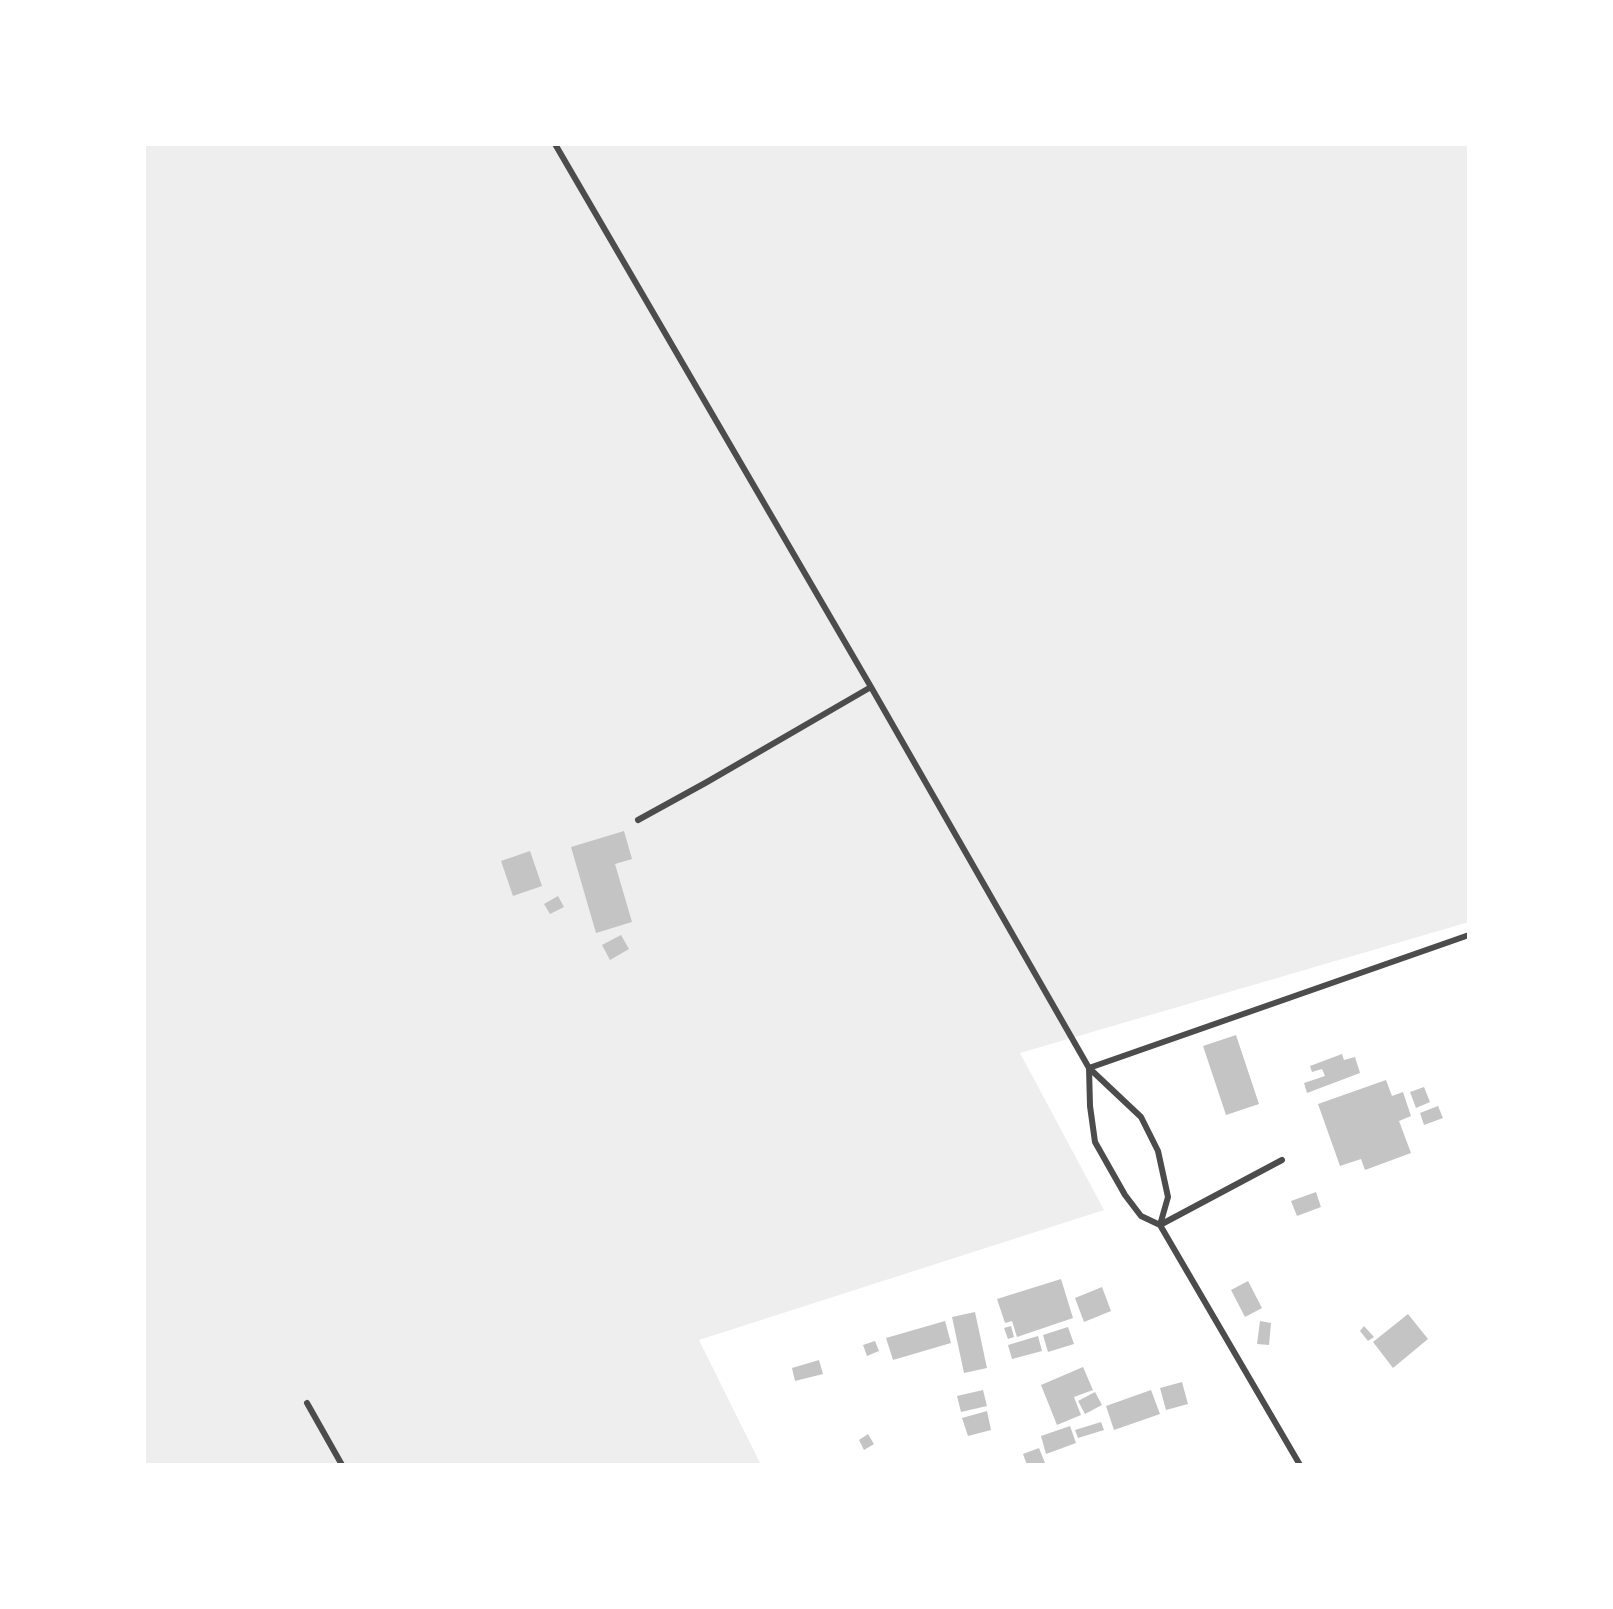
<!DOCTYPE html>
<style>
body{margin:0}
#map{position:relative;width:1613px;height:1609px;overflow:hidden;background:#fff;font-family:Helvetica,sans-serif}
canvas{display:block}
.frame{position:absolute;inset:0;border:146px solid #fff;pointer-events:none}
</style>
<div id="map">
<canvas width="1613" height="1609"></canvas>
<div class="frame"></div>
</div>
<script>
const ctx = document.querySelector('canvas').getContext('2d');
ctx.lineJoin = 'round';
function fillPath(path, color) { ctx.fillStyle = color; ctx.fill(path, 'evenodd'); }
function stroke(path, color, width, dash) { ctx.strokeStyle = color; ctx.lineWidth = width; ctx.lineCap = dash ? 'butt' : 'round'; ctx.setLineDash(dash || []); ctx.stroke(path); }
fillPath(new Path2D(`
 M144,144H1469V922L1020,1053L1104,1210L699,1340L761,1465H144Z`), '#eee');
fillPath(new Path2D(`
 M624,831L632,859L615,864L632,922L596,933L571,847Z
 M530,851L542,886L513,896L501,861Z
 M558,896L564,907L550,914L544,904Z
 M621,935L629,949L610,960L602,945Z
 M1236,1035L1259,1104L1226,1115L1203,1046Z
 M1342,1054L1344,1060L1355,1057L1360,1073L1307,1093L1304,1083L1325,1076L1322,1069L1312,1072L1310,1066Z
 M1386,1080L1392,1096L1403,1092L1411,1116L1399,1121L1411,1153L1365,1170L1361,1159L1340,1166L1318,1104Z
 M1424,1087L1430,1102L1416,1108L1410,1092Z
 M1438,1106L1443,1118L1424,1125L1420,1113Z
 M1316,1192L1321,1207L1297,1216L1291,1201Z
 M1061,1279L1073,1318L1017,1337L1012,1321L1005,1323L997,1299Z
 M1248,1281L1262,1308L1245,1317L1231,1290Z
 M1102,1287L1111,1311L1084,1322L1075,1298Z
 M975,1312L987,1368L964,1373L952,1317Z
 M1408,1314L1428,1339L1393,1368L1373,1342Z
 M945,1321L951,1343L893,1360L886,1338Z
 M1260,1321L1271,1323L1269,1345L1257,1344Z
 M1011,1326L1014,1337L1008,1339L1004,1328Z
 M1364,1326L1374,1337L1368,1341L1360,1331Z
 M1068,1327L1074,1344L1048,1352L1043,1335Z
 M1038,1336L1042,1351L1012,1359L1008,1345Z
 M875,1341L879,1351L867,1356L863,1345Z
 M819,1360L823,1374L795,1381L792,1368Z
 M1083,1367L1093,1390L1074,1397L1081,1415L1057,1425L1041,1385Z
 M1182,1382L1188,1404L1166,1410L1160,1388Z
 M983,1390L987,1406L961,1412L957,1396Z
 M1151,1390L1160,1414L1114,1430L1106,1406Z
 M1095,1392L1102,1405L1085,1414L1078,1401Z
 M987,1411L991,1430L968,1436L962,1418Z
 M1101,1422L1104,1430L1078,1438L1075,1430Z
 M1070,1426L1076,1443L1046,1454L1041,1436Z
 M868,1434L874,1444L864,1450L859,1440Z
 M1039,1448L1045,1463L1038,1465H1027L1023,1454Z`), '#c4c4c4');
stroke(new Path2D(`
 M555,144L871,687L1089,1068L1141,1117L1158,1151L1168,1197L1160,1225
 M638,820L707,782L871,687
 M1089,1068L1090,1106L1095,1142L1125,1195L1141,1216L1160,1225L1300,1465
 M1089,1068L1469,935
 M1160,1225L1282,1160
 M307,1403L342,1465`), '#4c4c4c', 6);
</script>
